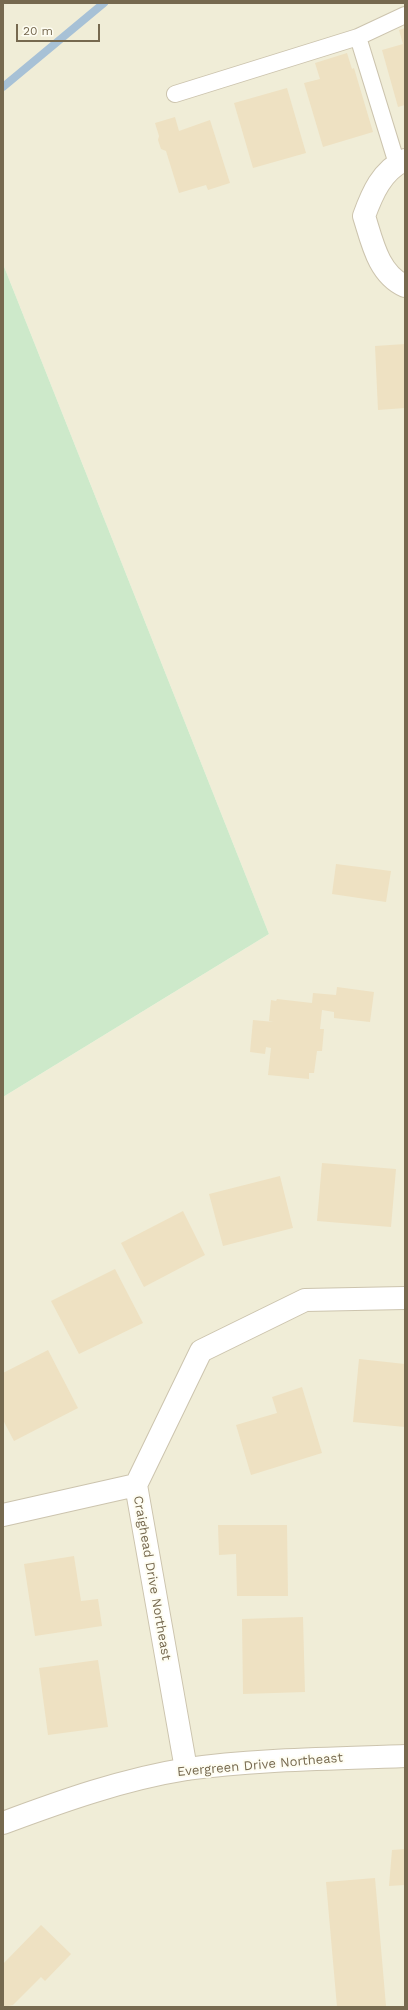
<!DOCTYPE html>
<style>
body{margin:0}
#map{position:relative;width:408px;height:2010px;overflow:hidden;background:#fcfaeb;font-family:"Work Sans",sans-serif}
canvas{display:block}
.frame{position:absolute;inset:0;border:4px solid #76694f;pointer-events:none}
.scale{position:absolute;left:16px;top:24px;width:84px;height:18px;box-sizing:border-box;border:2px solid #76694f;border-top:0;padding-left:5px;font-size:12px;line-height:14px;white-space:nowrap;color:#76694f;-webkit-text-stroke:3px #fefdf2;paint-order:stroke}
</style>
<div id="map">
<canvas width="408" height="2010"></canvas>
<div class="frame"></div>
<div class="scale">20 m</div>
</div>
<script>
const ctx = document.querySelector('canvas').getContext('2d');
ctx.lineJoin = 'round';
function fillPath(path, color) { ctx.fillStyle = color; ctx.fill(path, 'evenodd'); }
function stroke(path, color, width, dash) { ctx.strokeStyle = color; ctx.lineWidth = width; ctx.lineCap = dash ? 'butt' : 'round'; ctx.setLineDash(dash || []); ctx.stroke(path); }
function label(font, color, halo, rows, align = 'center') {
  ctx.font = font + ' "Work Sans",sans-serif'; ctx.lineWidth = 4; ctx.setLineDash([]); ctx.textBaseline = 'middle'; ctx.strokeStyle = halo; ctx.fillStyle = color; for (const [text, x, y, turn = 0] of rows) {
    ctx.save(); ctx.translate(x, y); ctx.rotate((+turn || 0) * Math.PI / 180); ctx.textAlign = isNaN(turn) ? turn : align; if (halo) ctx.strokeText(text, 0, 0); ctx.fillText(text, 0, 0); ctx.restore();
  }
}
fillPath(new Path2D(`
 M3,3H405V2007H3V1097L269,934L3,264Z`), '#f0edd7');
fillPath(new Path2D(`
 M3,264L269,934L3,1097Z`), '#cde9ca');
stroke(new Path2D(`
 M3,87L104,3`), '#a7c1d6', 8);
fillPath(new Path2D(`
 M405,28V105L398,107L382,50L403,44L399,30Z
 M347,53L352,69L354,68L373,132L323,147L304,83L320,79L315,63Z
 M287,88L306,153L253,168L234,103Z
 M175,117L179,131L210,120L230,183L208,190L206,185L179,193L166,151L161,149L158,140L159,136L155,123Z
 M405,344V408L378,410L375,346Z
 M336,864L391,871L386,902L332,894Z
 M337,987L374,992L370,1022L334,1018V1012L322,1010L320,1029H324L322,1051H317L314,1073H309V1079L268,1075L271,1048L266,1047L265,1054L250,1052L253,1020L274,1022L269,1021L271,1000L276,1001L277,999L312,1003L313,993L336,995Z
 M322,1163L396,1169L391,1227L317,1221Z
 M280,1176L293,1228L223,1246L209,1194Z
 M183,1211L205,1255L144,1287L121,1243Z
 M115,1269L143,1323L79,1354L51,1301Z
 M48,1350L78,1408L14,1441L3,1420V1373Z
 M359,1359L405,1364V1427L353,1422Z
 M302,1387L322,1453L251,1475L236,1425L277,1413L272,1397Z
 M218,1525H287L288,1596H237L236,1554L219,1555Z
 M74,1556L81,1601L98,1599L102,1626L35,1636L24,1564Z
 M303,1617L305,1692L243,1694L242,1619Z
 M98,1660L108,1727L48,1735L39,1668Z
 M405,1849V1885L389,1886L392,1850Z
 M375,1878L386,2006L337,2007L326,1882Z
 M41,1925L71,1954L45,1981L41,1977L13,2005L3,2007V1964Z`), '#eee1c2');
const service = new Path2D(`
 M358,37L405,15
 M175,94L358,37L397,164`);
const minor = new Path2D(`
 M405,160C382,170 372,194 364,216C372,241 378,274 405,286
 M3,1515L136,1485
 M186,1769L136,1485L201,1351L305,1300L405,1298`);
const tertiary = new Path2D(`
 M3,1823C62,1801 124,1779 187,1769C258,1759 333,1759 405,1756`);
stroke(service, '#ccc4ae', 18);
stroke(minor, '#ccc4ae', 24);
stroke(tertiary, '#ccc4ae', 24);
stroke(service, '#fff', 16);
stroke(minor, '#fff', 22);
stroke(tertiary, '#fff', 22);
label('13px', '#76694f', '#fefdf2', [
 ["Craighead Drive Northeast",152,1578,80],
 ["Evergreen Drive Northeast",260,1765,-5]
]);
</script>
